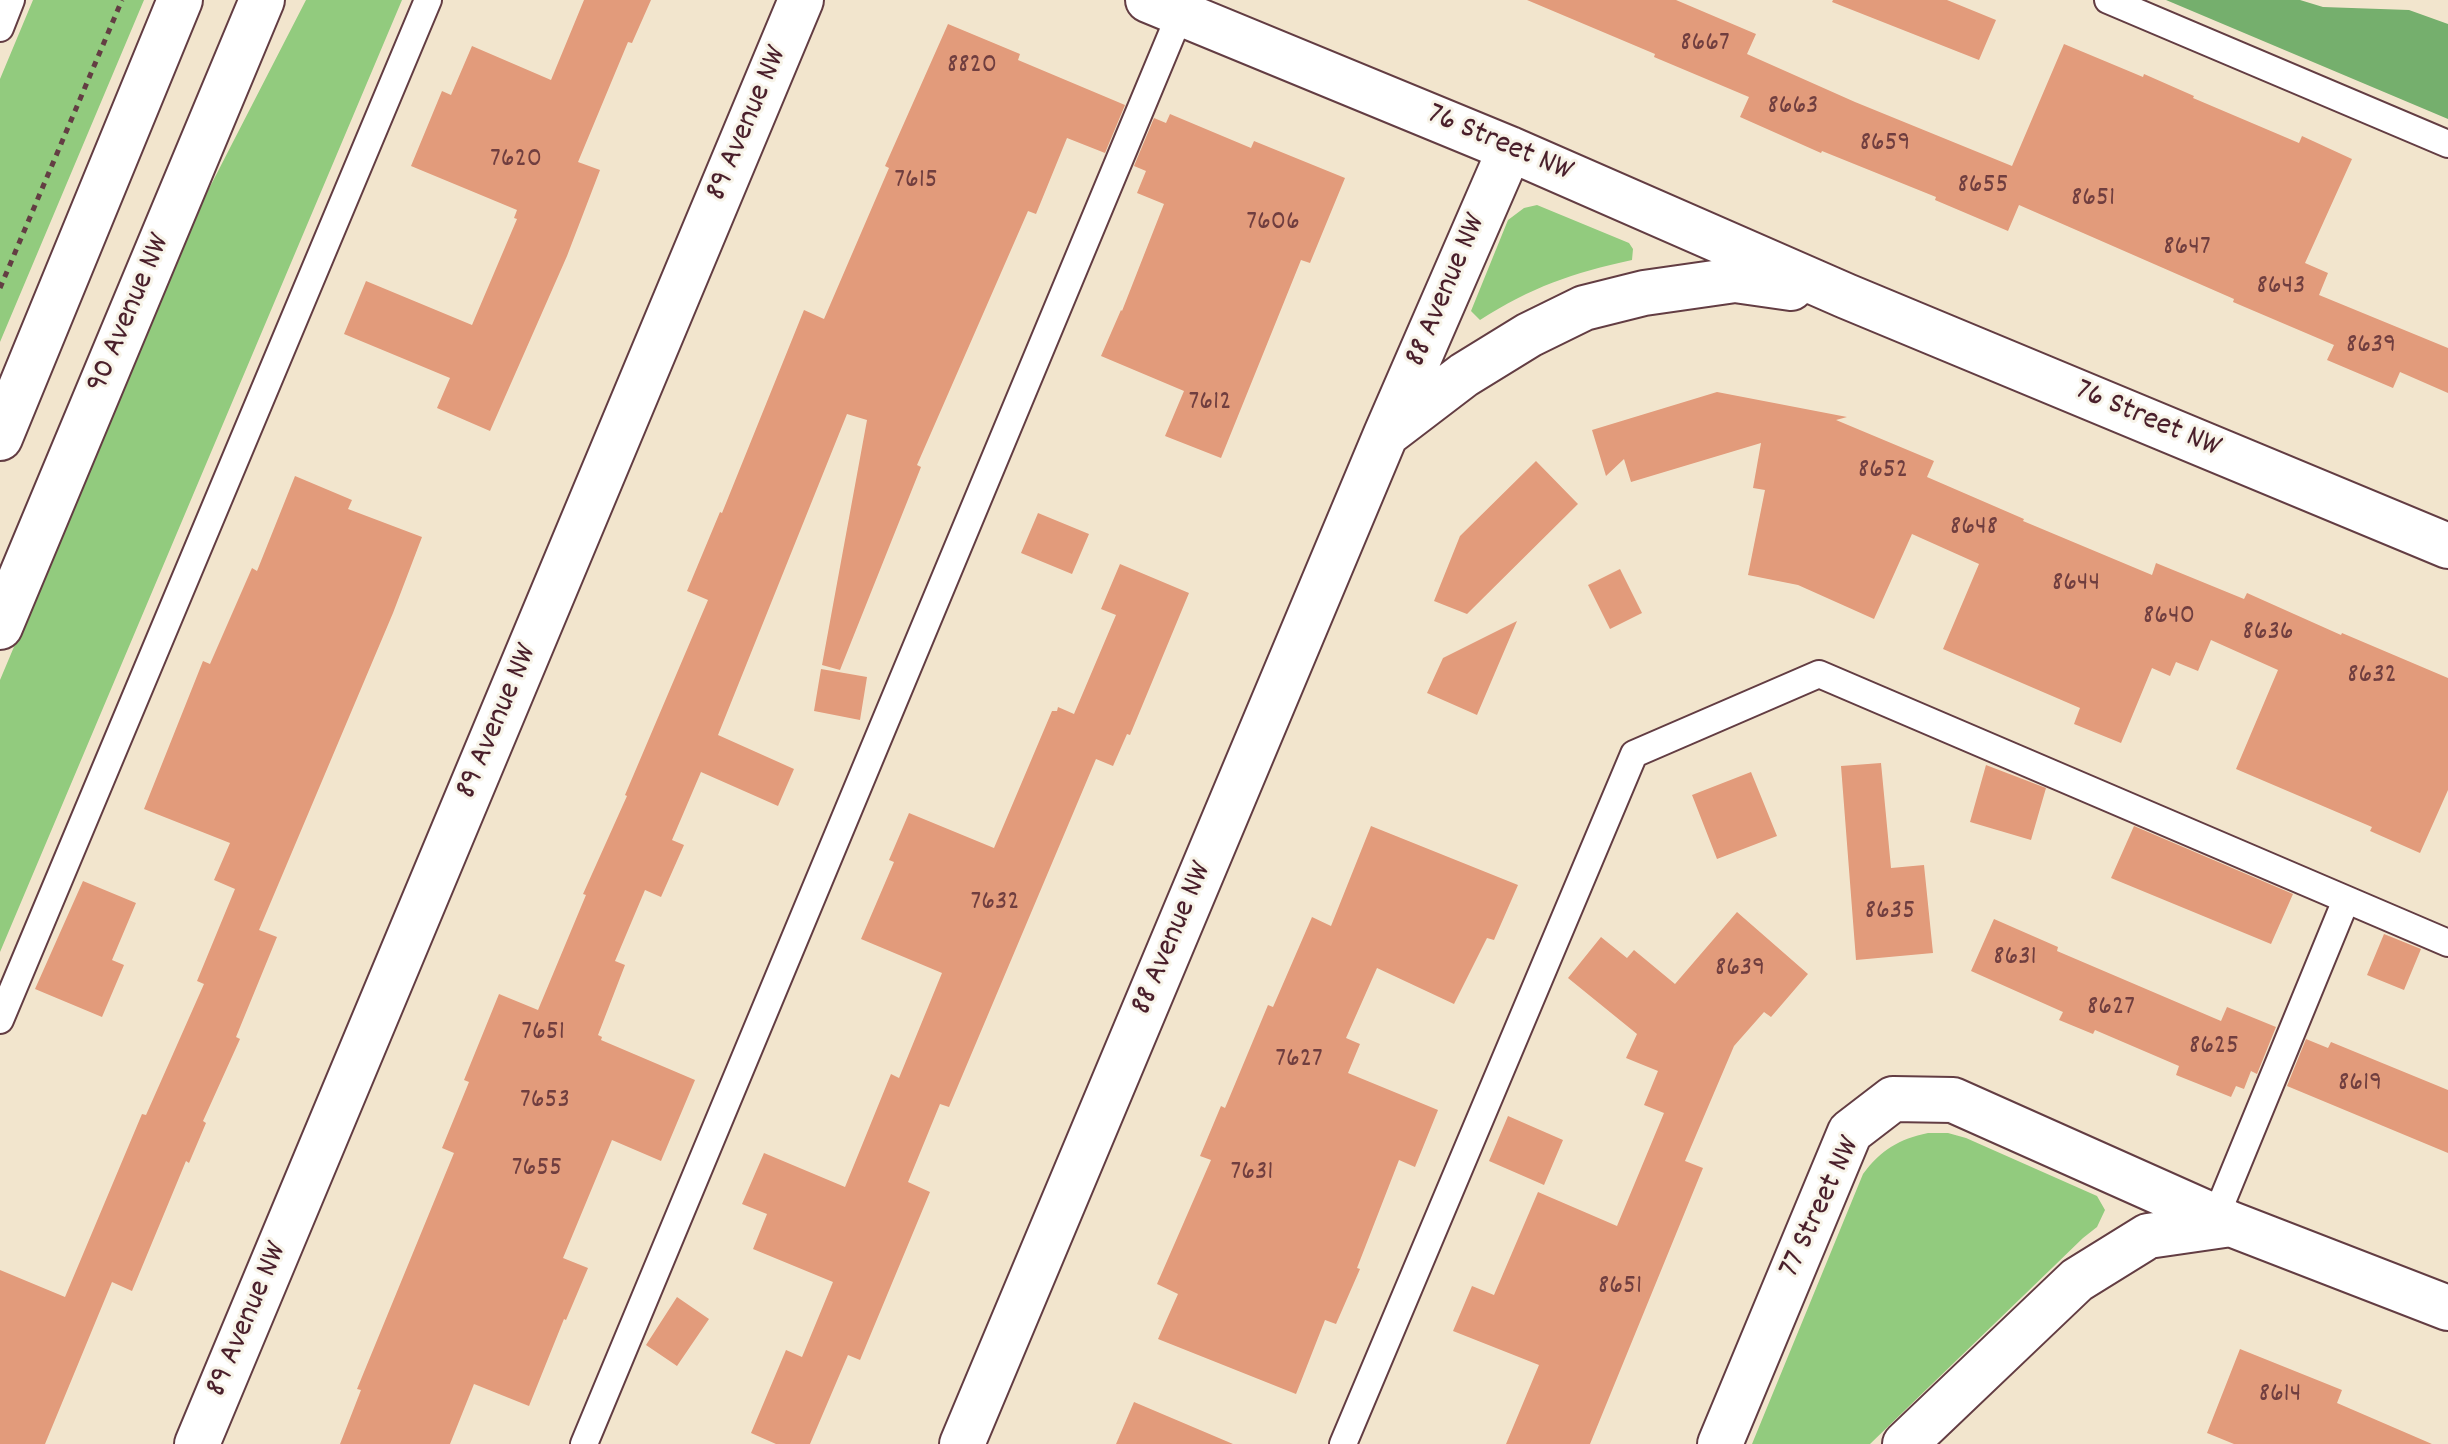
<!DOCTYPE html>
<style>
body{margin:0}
canvas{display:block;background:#f2e5cd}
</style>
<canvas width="2448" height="1444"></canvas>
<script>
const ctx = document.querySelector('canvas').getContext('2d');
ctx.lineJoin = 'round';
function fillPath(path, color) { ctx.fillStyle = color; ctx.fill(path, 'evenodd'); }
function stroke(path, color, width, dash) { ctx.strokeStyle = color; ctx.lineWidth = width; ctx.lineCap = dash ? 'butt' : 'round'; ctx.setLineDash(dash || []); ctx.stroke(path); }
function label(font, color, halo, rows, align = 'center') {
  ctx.font = font + ' Dekko,sans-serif'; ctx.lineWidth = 6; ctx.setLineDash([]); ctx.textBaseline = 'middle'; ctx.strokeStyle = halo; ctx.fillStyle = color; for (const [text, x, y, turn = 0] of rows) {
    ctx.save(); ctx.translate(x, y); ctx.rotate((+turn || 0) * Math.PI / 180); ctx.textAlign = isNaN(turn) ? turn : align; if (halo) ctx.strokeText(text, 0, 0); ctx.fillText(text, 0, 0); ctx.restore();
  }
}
fillPath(new Path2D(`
 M33,0H144L0,342V79Z
 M306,0H402L0,952V680L197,212Z
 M1537,205L1629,243L1633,249L1632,260C1572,273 1532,287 1480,320L1471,311L1508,220L1524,208Z
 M1928,1133H1948L1966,1138L2097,1196L2105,1210L2097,1227L2083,1238L1870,1444H1752L1863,1174C1881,1150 1899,1139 1928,1133Z`), '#92cb7e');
fillPath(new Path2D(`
 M2166,0H2300L2323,7L2409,10L2448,24V119Z`), '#75af6d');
fillPath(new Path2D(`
 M584,0H651L632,43L628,42L578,162L600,170L567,256L490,431L437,408L450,378L344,334L366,281L472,325L517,219L514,218L517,210L411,166L442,91L451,95L472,46L551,80Z
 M1527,0H1676L1756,34L1747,54L1855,102L2012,166L2064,44L2143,77L2144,74L2194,96L2193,98L2299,143L2302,136L2352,159L2305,263L2328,273L2319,295L2448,348V393L2400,372L2393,388L2327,360L2334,345L2233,302L2234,299L2019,205L2008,231L1935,200L1936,197L1822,151L1821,153L1740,117L1749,97L1654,57L1655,54Z
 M1833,0H1947L1996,20L1979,60L1832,2Z
 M948,24L1020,54L1018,60L1125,105L1105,153L1067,138L1036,214L1028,211L917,465L921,467L840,670L822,665L867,420L847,414L718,735L794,769L778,806L701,772L672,840L684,845L661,897L645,890L615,961L625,965L598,1035L602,1037L601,1040L695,1080L661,1161L612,1140L563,1258L588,1268L566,1320L564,1319L529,1406L474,1384L450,1444H340L361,1390L357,1389L454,1153L442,1148L469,1082L464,1080L499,994L538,1010L586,895L583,894L627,796L625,795L708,600L687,591L720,512L722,513L804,310L824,319L889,168L885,166Z
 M1170,114L1251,148L1254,141L1345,178L1310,263L1301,260L1221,458L1165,436L1184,391L1101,356L1121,310L1122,311L1164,204L1137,193L1146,171L1134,166L1154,118L1166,123Z
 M1717,392L1847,417L1836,420L1934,461L1927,477L2024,519L2023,521L2152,575L2156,563L2244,599L2247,593L2341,635L2342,633L2448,678V790L2420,853L2370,831L2372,827L2236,769L2278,670L2211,640L2198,671L2176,662L2170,676L2152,668L2121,743L2074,724L2080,708L1943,649L1979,564L1912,534L1874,619L1798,585L1748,575L1765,490L1753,488L1761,443L1631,482L1624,459L1606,476L1592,430Z
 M1536,461L1578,504L1467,614L1434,601L1460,536Z
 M295,476L352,500L348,509L422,537L393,613L259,930L277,937L236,1037L240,1039L203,1121L206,1123L189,1163L186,1161L132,1291L112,1282L45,1444H0V1270L65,1297L142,1114L146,1115L204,984L197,981L235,889L214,880L230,843L144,809L203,661L210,664L252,568L257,571Z
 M1038,513L1089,534L1072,574L1021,553Z
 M1120,564L1189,593L1130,735L1127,734L1113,766L1096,759L949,1107L940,1104L908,1182L930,1192L860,1360L848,1355L810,1444H776L751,1433L786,1350L802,1357L833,1282L753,1249L767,1214L742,1204L764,1153L845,1187L891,1074L899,1078L942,973L861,939L894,862L889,860L909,813L994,848L1052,711H1057L1058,707L1074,714L1116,615L1101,609Z
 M1620,569L1642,613L1610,629L1588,585Z
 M1517,621L1477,715L1427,693L1443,658Z
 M821,669L867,677L860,720L814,711Z
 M1881,763L1891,868L1924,865L1933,953L1856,960L1841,766Z
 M1986,765L2046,788L2031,840L1970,822Z
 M1751,772L1777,836L1717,859L1692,795Z
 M1371,826L1518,885L1494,940L1487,938L1454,1004L1377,968L1346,1038L1360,1044L1348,1073L1438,1110L1415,1167L1399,1160L1357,1268L1360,1269L1336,1324L1325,1320L1296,1394L1158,1339L1178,1294L1157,1284L1211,1160L1200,1156L1221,1106L1225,1108L1268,1005L1273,1007L1312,917L1331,926Z
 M2134,826L2293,894L2271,944L2111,878Z
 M83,881L136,903L112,960L124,965L102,1017L35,989Z
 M1737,912L1808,974L1771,1017L1764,1012L1734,1046L1685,1161L1703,1168L1590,1444H1506L1539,1365L1453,1331L1472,1286L1494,1295L1538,1192L1617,1226L1664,1113L1644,1105L1658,1071L1626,1058L1637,1034L1568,978L1601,937L1627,958L1634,950L1675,984Z
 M1994,919L2058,947L2057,951L2221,1021L2227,1007L2276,1027L2257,1074L2251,1071L2244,1089L2236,1086L2231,1097L2176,1075L2179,1066L2095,1030L2093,1034L2059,1020L2063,1012L1971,971Z
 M2384,934L2421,949L2404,990L2367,975Z
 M2306,1039L2328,1048L2331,1042L2448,1090V1153L2287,1086Z
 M1508,1116L1563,1140L1544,1185L1489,1161Z
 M677,1297L709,1319L677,1366L646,1345Z
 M2240,1349L2342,1390L2337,1403L2432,1444H2234L2207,1433Z
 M1134,1402L1233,1444H1116Z`), '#e29b7b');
const lane = new Path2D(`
 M2108,0L2448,144
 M0,28L11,0
 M0,1020L428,0
 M2216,1216L2346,900
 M584,1444L1186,0
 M1343,1444L1634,754L1819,674L2448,943`);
const street = new Path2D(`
 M1148,0L1510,149L1846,296L2448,546
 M1388,433L1464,375L1529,335L1584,308L1644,293L1735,280L1791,288
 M197,1444L801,0
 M962,1444L1386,434L1510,149
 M1720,1444L1850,1132L1893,1099L1953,1100L2231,1224L2448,1308
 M1905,1444L2077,1280L2148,1236L2231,1224`);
const secondary = new Path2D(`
 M0,438L180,0
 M0,627L262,0`);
stroke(lane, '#633d43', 30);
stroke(street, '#633d43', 48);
stroke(secondary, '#633d43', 48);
stroke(new Path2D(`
 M0,288L122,0`), '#633d43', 5, [6, 6]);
stroke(lane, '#fff', 26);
stroke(street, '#fff', 44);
stroke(secondary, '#fff', 44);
label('28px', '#703e3f', null, [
 ["8667",1705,45],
 ["8820",972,67],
 ["8663",1793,108],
 ["8659",1885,145],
 ["7620",516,161],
 ["7615",916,182],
 ["8655",1983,187],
 ["8651",2093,200],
 ["7606",1273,224],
 ["8647",2187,249],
 ["8643",2281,288],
 ["8639",2371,347],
 ["7612",1210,404],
 ["8652",1883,472],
 ["8648",1974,529],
 ["8644",2076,585],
 ["8640",2169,618],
 ["8636",2268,634],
 ["8632",2372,677],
 ["7632",995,904],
 ["8635",1890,913],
 ["8631",2015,959],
 ["8639",1740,970],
 ["8627",2111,1009],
 ["7651",543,1034],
 ["8625",2214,1048],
 ["7627",1299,1061],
 ["8619",2360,1085],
 ["7653",545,1102],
 ["7655",537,1170],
 ["7631",1252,1174],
 ["8651",1620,1288],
 ["8614",2280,1396]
]);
label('32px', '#4a1f2b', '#f7f3e8', [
 ["89 Avenue NW",749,124,-67],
 ["76 Street NW",1499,145,23],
 ["88 Avenue NW",1448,291,-67],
 ["90 Avenue NW",131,314,-67],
 ["76 Street NW",2147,421,23],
 ["89 Avenue NW",499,722,-67],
 ["88 Avenue NW",1174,939,-67],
 ["77 Street NW",1822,1208,-65],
 ["89 Avenue NW",249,1320,-67]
]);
</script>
